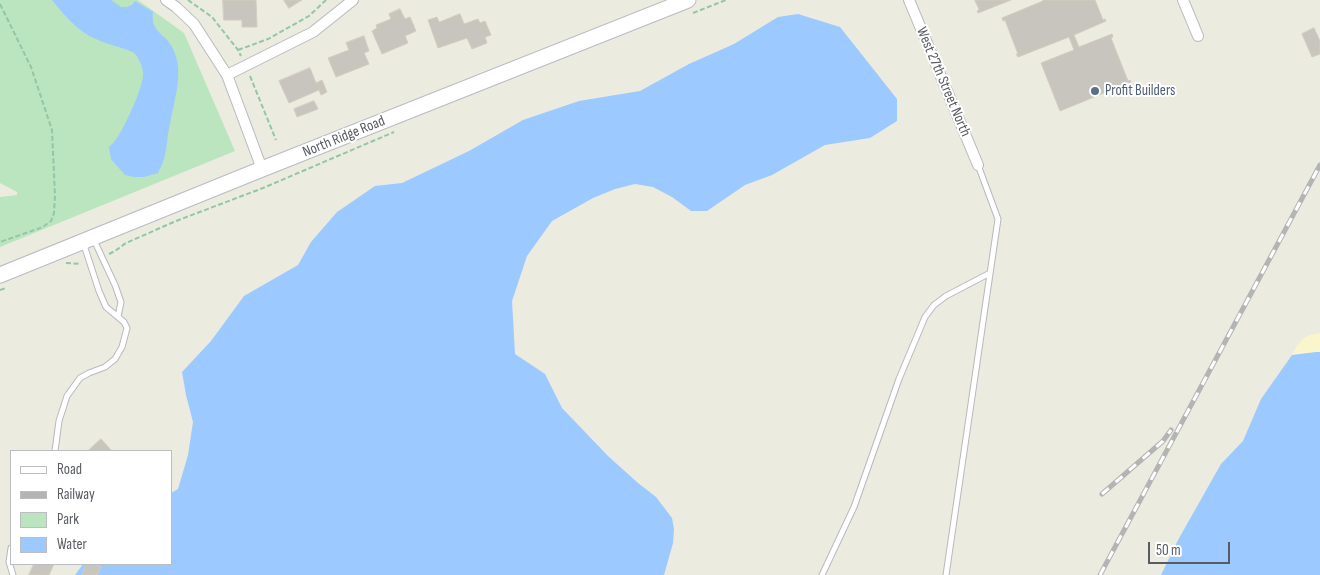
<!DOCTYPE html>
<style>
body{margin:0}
#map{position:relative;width:1320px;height:575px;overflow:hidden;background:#ecebdf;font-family:"Sofia Sans Condensed",sans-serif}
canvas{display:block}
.legend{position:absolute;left:10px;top:450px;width:162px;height:115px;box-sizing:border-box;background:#fff;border:1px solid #bcbdc0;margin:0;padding:6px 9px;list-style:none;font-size:15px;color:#585b61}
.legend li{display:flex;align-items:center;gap:10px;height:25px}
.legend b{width:25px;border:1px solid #bcbdc0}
.scale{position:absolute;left:1148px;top:542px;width:82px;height:22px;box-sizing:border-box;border:2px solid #585b61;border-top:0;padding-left:6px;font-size:15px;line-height:18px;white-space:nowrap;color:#585b61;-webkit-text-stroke:4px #fff;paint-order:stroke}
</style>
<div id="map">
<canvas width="1320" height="575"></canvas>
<ul class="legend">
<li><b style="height:6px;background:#fff"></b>Road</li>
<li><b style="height:6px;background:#b3b4b4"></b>Railway</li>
<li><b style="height:14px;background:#bae5bf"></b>Park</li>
<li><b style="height:14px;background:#9cc9ff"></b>Water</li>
</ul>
<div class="scale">50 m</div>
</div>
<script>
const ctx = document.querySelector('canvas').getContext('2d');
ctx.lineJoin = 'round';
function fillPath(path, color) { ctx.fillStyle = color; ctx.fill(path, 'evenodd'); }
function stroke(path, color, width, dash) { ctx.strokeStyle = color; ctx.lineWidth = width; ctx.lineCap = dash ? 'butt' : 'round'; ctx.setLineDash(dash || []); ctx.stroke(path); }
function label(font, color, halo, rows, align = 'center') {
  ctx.font = font + ' "Sofia Sans Condensed",sans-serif'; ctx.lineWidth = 4; ctx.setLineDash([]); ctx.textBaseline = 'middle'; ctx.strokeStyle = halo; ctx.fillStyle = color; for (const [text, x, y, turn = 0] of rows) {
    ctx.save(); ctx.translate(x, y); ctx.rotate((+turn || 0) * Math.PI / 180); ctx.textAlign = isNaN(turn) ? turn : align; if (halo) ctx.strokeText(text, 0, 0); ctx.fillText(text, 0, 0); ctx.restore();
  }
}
fillPath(new Path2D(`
 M0,0H138L184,33L235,151L0,247V197L17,195V192L0,183Z`), '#bae5bf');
fillPath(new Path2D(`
 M1320,333V352L1292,355C1299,341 1304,335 1320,333Z`), '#fbf5cc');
fillPath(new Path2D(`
 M52,0H111L121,7H127L132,5L135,1L153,12C150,34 168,34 174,51C184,73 174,101 170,124C167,136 167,151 163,162C162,166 159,169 158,173L144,177H134L125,175L111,159L109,147C112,144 115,141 117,138C124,128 144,86 143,74C143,67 139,58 134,53C129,49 106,44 98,40C78,32 65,16 52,0Z
 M798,14L840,27L897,99V121L870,138L825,145L772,175L745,185L707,211H691L672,197L653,187L635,184L615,189L593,198L552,221L527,256L512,301L515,354L545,374L562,408L608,456L638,483L656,497L672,518L674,529L673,543L664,575H75L83,564H171V493L178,489L188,455L193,422L186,395L182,372L211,341L244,296L298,265L311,242L337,212L375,186L402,183L469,151L523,120L579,101L640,91L689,64L734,44L778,17Z
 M1316,352H1320V575H1161L1178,540L1221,464L1243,441L1261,399L1292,355Z`), '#9cc9ff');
const building = new Path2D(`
 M223,0H256L257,27H242V20H224Z
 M284,0H302L289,8Z
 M975,0H1011L978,13L977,11L979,10Z
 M1043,0H1095L1103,20L1105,19L1106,21L1074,35L1079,47L1112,34L1113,37L1111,38L1128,81L1130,80L1131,82L1060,111L1041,63L1074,50L1069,37L1018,57L1016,54H1018L1005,20L1003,21L1002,18L1043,1Z
 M400,9L405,19L410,17L416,31L405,36L408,43L382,54L372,31L377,28L376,25L391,19L389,14Z
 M460,14L464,24L478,19L480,23L485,21L491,35L485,37L487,43L472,49L467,38L438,48L428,20L437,17L439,22Z
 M1314,28L1320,41V54L1312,57L1302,34Z
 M364,36L369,51L364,53L369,64L336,77L328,58L349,50L346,43Z
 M310,68L316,83L322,80L327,92L321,95L319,90L289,103L279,81Z
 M314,101L318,109L297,117L294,109Z
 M101,439L112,451H88Z
 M34,564H54L49,575H29Z
 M87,564H94L101,567L97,575H82Z`);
fillPath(building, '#c7c5bd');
stroke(building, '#d1cdbe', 1);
const lane = new Path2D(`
 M93,238L115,285L121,302L118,317
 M55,451L59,421L67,396L80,378L89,373L105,367L115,359L122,347L127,328L124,322L106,307L99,291L83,242
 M11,548L9,562L13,575
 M822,575L854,507L899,379L925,317L934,305L946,296L990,273
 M946,575L998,219L978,165`);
const street = new Path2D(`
 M166,0L176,7L194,24L227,75L262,169
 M909,0L978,165
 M1183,0L1198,36
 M227,75L313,32L353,0`);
const secondary = new Path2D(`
 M0,275L262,169L688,0`);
stroke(lane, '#b7b9bf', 7);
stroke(street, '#b7b9bf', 12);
stroke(secondary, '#b8bbc2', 17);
stroke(new Path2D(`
 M188,0L212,17L238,50L241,56
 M0,4L31,67L52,130L55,196L54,213L51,221L43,227L0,242
 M693,13L726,0
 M238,50L268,39L309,16L326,0
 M250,76L276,140
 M109,254L115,251L126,243L176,221L263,188L394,132
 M66,263L81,264
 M0,290L6,288`), '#93c6a8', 2, [5, 2.5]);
stroke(lane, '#fff', 5);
stroke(street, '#fff', 10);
stroke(secondary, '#fff', 15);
const rail = new Path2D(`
 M1102,494L1163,441L1171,430
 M1100,575L1320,165`);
stroke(rail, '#b3b4b4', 5);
stroke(rail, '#fff', 3, [9]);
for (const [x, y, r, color] of [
 [1095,91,5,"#5c6f8a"]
]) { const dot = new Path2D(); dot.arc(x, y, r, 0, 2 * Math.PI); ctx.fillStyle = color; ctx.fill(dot); stroke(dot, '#fff', 2); }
label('15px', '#585b61', '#fff', [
 ["West 27th Street North",943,82,67],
 ["North Ridge Road",344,137,-22]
]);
label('15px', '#4e5e75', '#fff', [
 ["Profit Builders",1105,91]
], 'left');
</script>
